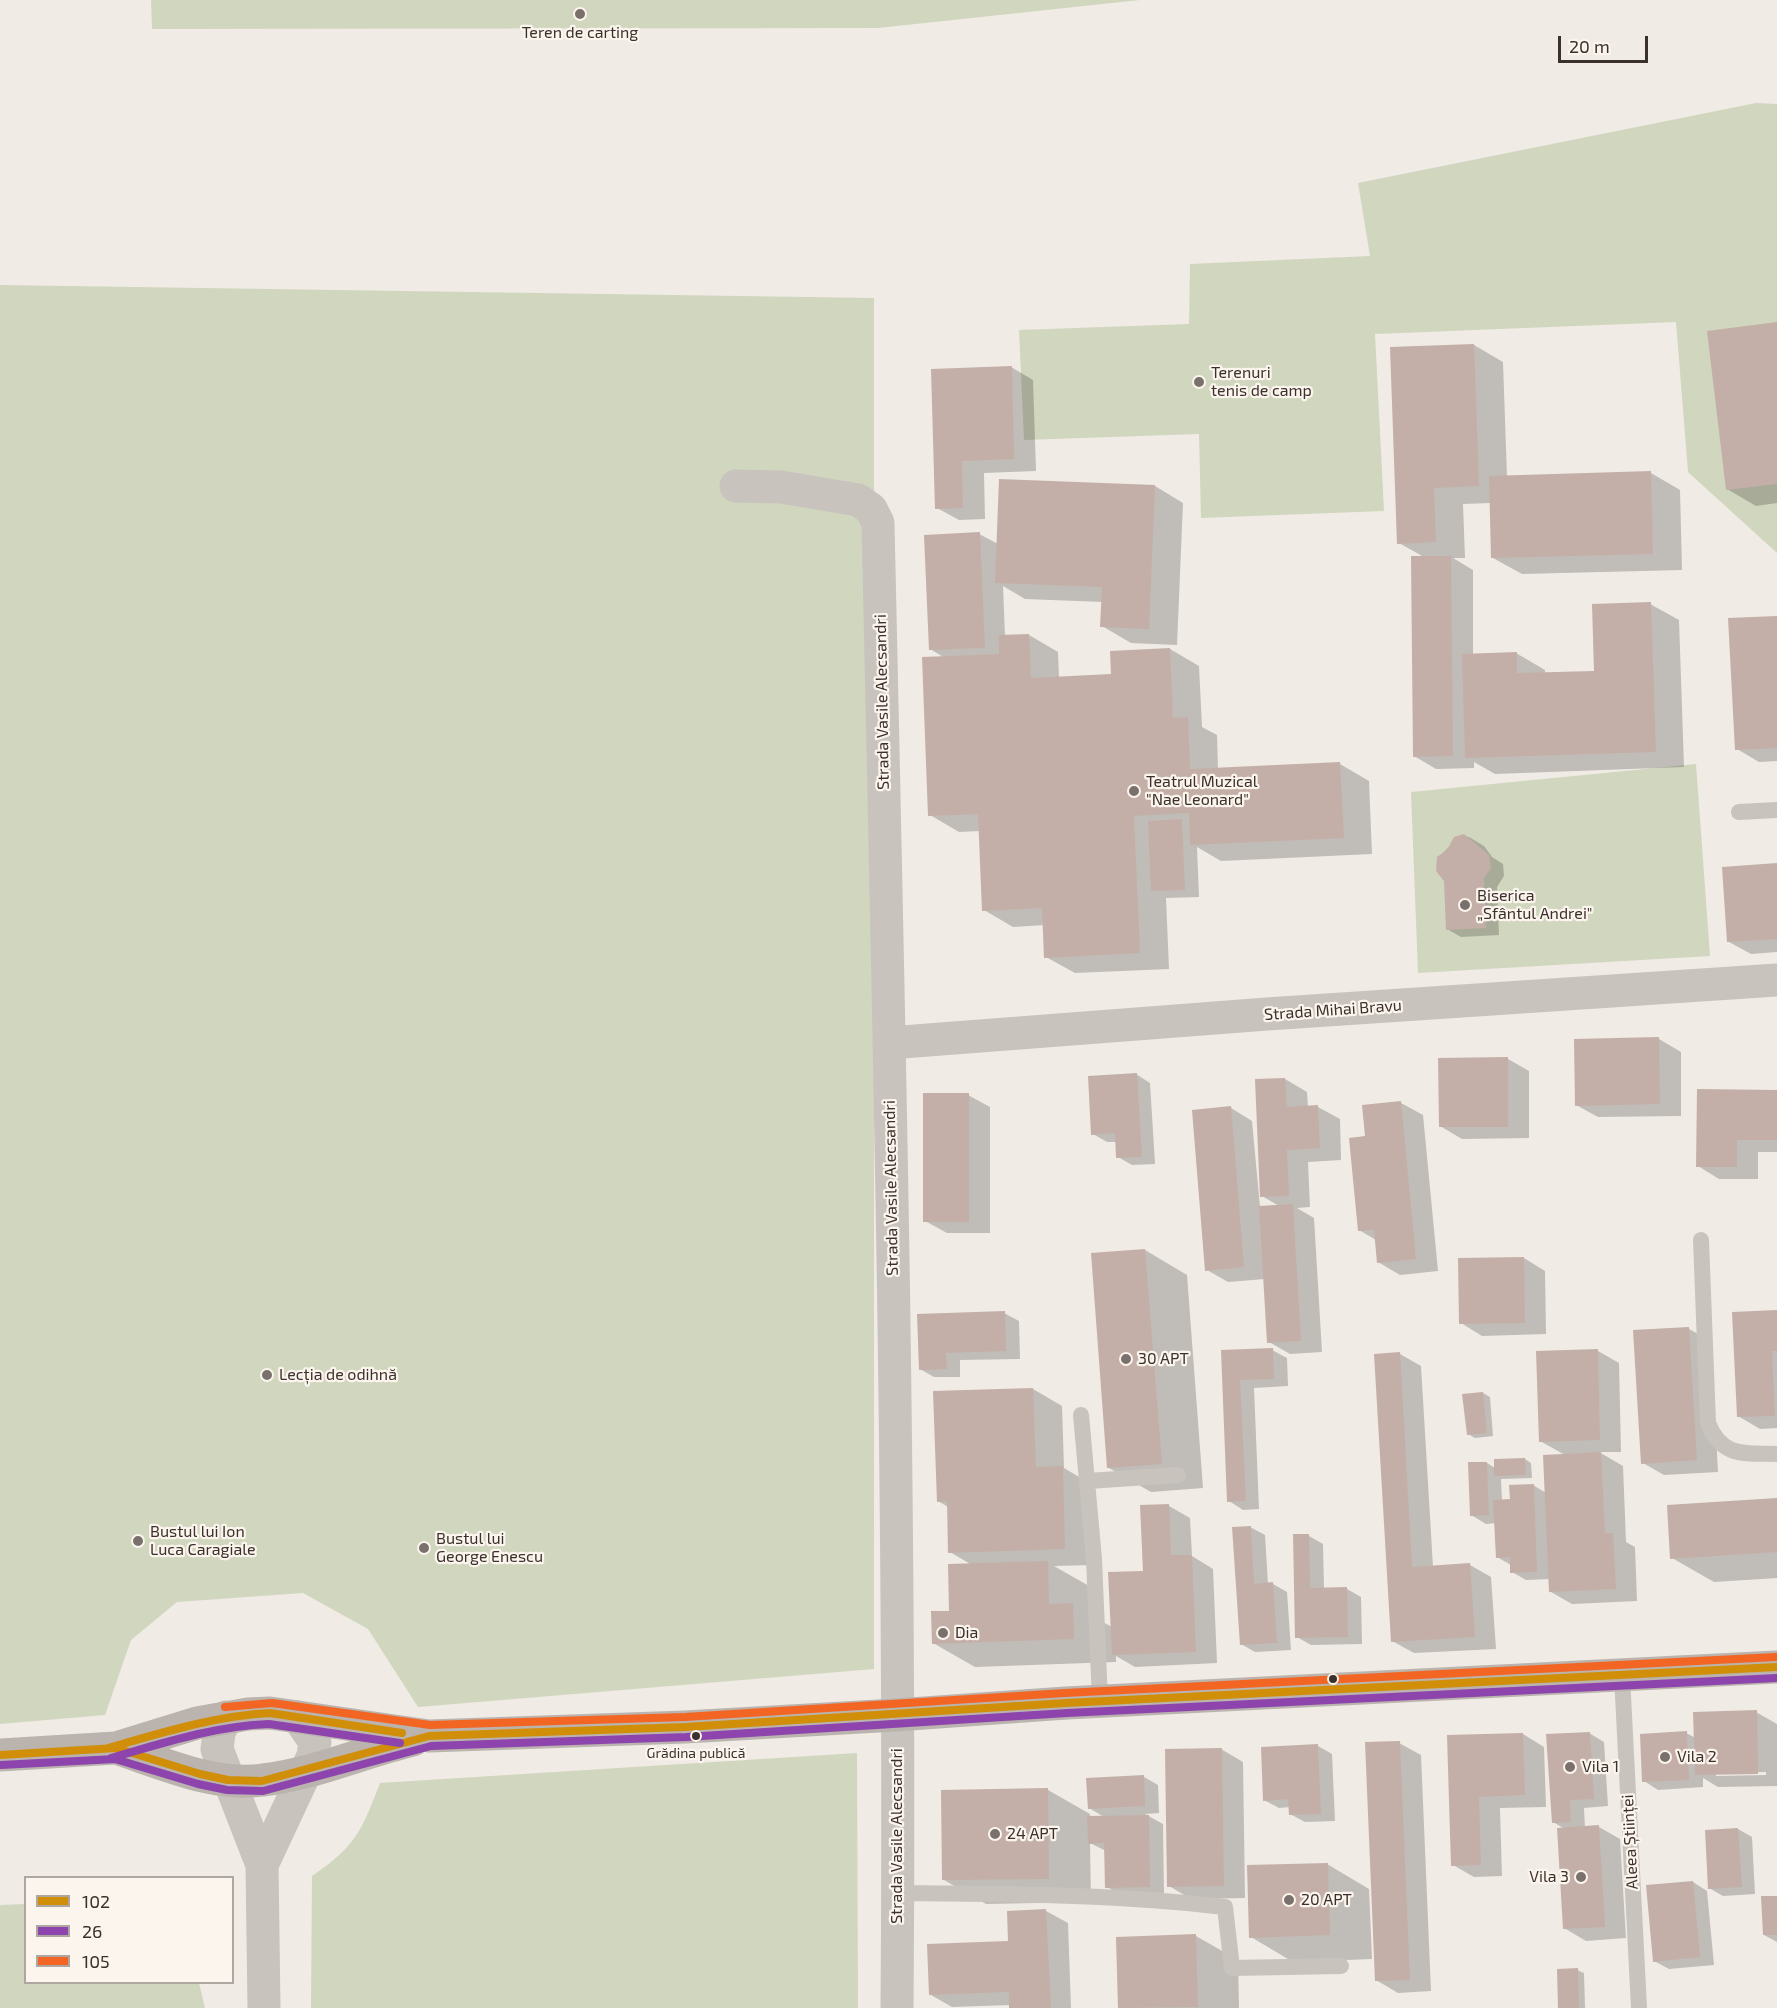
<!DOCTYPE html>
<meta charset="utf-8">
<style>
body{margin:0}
#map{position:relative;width:1777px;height:2008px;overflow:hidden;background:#f0ebe5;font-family:"Exo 2",sans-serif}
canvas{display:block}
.legend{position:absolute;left:24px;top:1876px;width:210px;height:108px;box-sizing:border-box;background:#fbf5ee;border:2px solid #aea6a0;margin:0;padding:8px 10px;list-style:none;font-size:18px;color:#3b302b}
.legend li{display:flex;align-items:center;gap:12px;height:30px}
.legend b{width:30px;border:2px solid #aea6a0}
.scale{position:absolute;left:1558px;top:36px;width:90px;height:27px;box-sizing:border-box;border:3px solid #3b302b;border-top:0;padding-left:8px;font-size:18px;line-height:21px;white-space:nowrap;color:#3b302b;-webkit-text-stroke:4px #fbf5ee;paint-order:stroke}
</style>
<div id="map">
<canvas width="1777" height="2008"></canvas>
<ul class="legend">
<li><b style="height:8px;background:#d18e09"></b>102</li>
<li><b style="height:8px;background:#8e44ad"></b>26</li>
<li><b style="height:8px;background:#f26522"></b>105</li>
</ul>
<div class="scale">20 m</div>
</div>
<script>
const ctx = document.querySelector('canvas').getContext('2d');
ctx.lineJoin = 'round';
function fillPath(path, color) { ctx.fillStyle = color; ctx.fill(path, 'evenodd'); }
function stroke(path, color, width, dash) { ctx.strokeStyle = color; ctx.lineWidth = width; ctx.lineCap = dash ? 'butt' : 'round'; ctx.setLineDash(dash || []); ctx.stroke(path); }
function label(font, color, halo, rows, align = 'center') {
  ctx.font = font + ' "Exo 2",sans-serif'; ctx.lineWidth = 4.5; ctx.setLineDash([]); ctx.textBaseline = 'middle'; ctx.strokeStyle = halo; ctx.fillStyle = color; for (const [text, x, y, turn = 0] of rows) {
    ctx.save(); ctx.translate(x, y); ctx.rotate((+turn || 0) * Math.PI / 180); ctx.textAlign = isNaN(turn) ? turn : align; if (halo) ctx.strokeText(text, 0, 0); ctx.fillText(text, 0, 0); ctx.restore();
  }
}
fillPath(new Path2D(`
 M151,0H1140L878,28L152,29Z
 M1756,103L1777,104V553L1688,472L1676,322L1375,334L1384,511L1201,518L1199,434L1024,440L1019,330L1189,324L1190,264L1370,256L1358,183Z
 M0,285L874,298V1669L418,1707L368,1629L303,1593L177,1602L131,1640L105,1715L0,1724Z
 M1696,764L1710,956L1418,973L1411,792Z
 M857,1753L858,2008H311L312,1876C356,1846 361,1832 380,1783Z
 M25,1904L26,1982L199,1983L205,2008H0V1905Z`), '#d1d6bf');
fillPath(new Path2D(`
 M1777,324V503L1756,506L1727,489Z
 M1474,345L1503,362L1507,477L1651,473L1680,490L1682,570L1522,574L1493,558L1491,503L1463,504L1465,558H1453L1473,570V655L1516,653L1545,670V674L1596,673L1650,604L1679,620L1684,767L1495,774L1474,762V768L1436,769L1414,756L1424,557L1399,543Z
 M1011,367L1033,380L1036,471L984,473L985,519L959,520L937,508Z
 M1155,486L1183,503L1177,645L1131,643L1102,626L1103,602L1025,599L1003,586L1005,636L1029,635L1058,652L1059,678L1112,676L1170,649L1199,666L1202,727L1217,735L1218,769L1340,764L1369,781L1372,854L1221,861L1197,847L1199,897L1166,898L1169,969L1075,973L1046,957L1045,925L1013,927L984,910L980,831L959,832L930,815L945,658L930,649L979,534L998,544Z
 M1777,617V761L1759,762L1737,749Z
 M1460,836L1469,837L1484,846L1492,857L1503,864L1504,876L1497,887L1499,935L1461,937L1447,929L1445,881L1438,858Z
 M1777,864V952L1751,954L1729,942Z
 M1659,1039L1681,1052V1116L1598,1117L1576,1105V1040Z
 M1508,1059L1529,1071V1138L1462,1139L1440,1126Z
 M1136,1074L1150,1083L1155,1164L1132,1165L1118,1157L1117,1142H1107L1093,1134Z
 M1285,1079L1307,1092L1308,1107H1318L1340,1119L1341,1160L1308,1162L1310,1207L1297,1208L1314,1218L1322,1352L1290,1354L1269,1342L1265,1279L1228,1282L1207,1270L1231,1108L1252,1121L1260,1207L1279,1206L1262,1196Z
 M1777,1092V1152H1758V1179H1719L1698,1166Z
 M968,1095L990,1107V1233H947L925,1221Z
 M1401,1103L1423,1115L1438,1271L1400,1275L1378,1262L1376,1240L1359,1230L1366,1138Z
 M1145,1250L1187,1275L1203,1488L1151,1492L1109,1468Z
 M1524,1258L1545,1271L1546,1334L1482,1336L1461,1323Z
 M1777,1312V1428L1760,1429L1738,1416Z
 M1004,1313L1019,1321L1020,1359L960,1360V1377H934L920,1369Z
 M1689,1329L1711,1341L1718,1472L1664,1475L1643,1463Z
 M1272,1350L1287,1358L1288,1386L1254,1388L1259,1509L1243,1510L1229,1501L1222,1352Z
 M1598,1351L1619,1363L1621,1452H1599L1623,1466L1626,1542L1635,1547L1637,1601L1572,1604L1551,1592L1550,1579L1526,1580L1512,1572L1511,1565L1497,1557L1496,1523L1486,1524L1471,1515L1487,1463L1495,1468L1525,1459L1531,1463L1532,1478L1501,1479L1502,1501L1511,1500L1533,1485L1546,1493L1565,1455L1540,1441Z
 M1400,1354L1421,1366L1433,1567L1470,1565L1491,1577L1496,1649L1414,1653L1392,1641Z
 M1033,1389L1062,1406L1064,1468L1091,1484L1094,1565L1054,1566L1089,1586L1090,1615L1112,1627L1144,1572L1169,1506L1190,1518L1192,1556L1213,1569L1217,1663L1135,1667L1116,1656V1662L975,1667L933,1643L951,1612L972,1565L950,1552L948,1507L938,1501Z
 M1483,1393L1490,1397L1493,1436L1475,1438L1468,1434Z
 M1777,1499V1578L1714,1582L1672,1558Z
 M1250,1527L1265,1535L1268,1584H1273L1287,1592L1291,1650L1255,1652L1241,1644Z
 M1309,1536L1323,1544L1324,1589H1347L1361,1597L1362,1644L1311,1645L1297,1637Z
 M1756,1712L1777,1724V1786L1718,1787L1703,1778V1787L1658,1790L1644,1781L1686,1733L1696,1738ZM1766,1772V1775L1716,1776V1773Z
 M1589,1733L1604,1742L1608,1806L1584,1808L1585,1828L1599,1827L1620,1839L1626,1938L1586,1941L1564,1928L1565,1829L1553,1822Z
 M1523,1734L1544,1747L1546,1807L1500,1808L1502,1876L1474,1877L1453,1865L1449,1736Z
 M1399,1743L1421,1755L1431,1991L1398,1993L1376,1980Z
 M1318,1746L1332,1754L1335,1821L1305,1822L1290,1814V1807L1279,1808L1264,1800L1262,1749Z
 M1221,1749L1243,1762L1245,1898L1191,1899L1169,1886Z
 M1144,1777L1158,1785L1159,1813L1145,1814L1163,1824L1164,1894L1121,1895L1107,1887L1106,1851L1090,1843L1091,1902L986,1904L944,1880L1048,1790L1090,1814V1817H1104L1089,1808Z
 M1738,1829L1752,1837L1755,1894L1723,1896L1709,1888Z
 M1327,1864L1369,1889L1372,1959L1293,1962L1251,1937Z
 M1693,1882L1707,1891L1714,1965L1669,1969L1654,1961Z
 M1777,1897V1942L1764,1935Z
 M1046,1911L1068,1923L1071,2008H1011V2005L952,2007L931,1995L1010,1942Z
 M1196,1936L1238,1960L1239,2008H1119L1117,1938Z
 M1577,1970L1584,1973L1585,2008H1560Z`), '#0003');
fillPath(new Path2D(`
 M1777,322V484L1726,490L1707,331Z
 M1474,344L1479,486L1434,488L1436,542L1397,544L1390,347Z
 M1012,366L1014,459L962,461L963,508L935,509L931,369Z
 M1651,471L1653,554L1491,558L1489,476Z
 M999,479L1155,485L1149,629L1100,627L1102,587L995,583Z
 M980,532L985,648L929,650L924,535Z
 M1411,556H1451L1453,756L1413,757Z
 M1651,602L1656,752L1465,758L1462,654L1517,652V673L1594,671L1592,604Z
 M1777,616V748L1735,750L1728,618Z
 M1029,634L1031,678L1111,674L1110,651L1170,648L1173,718L1188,717L1190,769L1340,762L1344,838L1190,845L1189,813L1134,816L1140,953L1044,958L1042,908L982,911L978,814L928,816L922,657L999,654V635Z
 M1182,819L1185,890L1151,891L1148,821Z
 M1464,834L1489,855L1491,868L1484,878L1486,928L1446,930L1444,881L1436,871L1437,857L1447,850L1454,837Z
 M1777,863V939L1727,942L1722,867Z
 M1659,1037L1660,1104L1575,1106L1574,1039Z
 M1508,1057V1127H1439L1438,1058Z
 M1137,1073L1142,1157L1116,1158L1115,1133L1091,1135L1088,1076Z
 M1285,1078L1287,1107L1318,1105L1320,1148L1287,1150L1289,1196L1260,1197L1255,1079Z
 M1697,1089L1777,1090V1140H1737V1167H1696Z
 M923,1093H969V1222H923Z
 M1401,1101L1416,1259L1377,1263L1374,1230L1358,1231L1349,1138L1365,1136L1362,1105Z
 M1231,1106L1244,1267L1205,1271L1192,1110Z
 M1293,1204L1301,1341L1267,1343L1259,1206Z
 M1145,1249L1162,1464L1107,1468L1091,1253Z
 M1524,1257L1525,1323L1459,1324L1458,1258Z
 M1777,1310V1351H1772L1775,1416L1737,1417L1732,1312Z
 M1005,1311L1006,1351L946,1353L947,1369L919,1370L917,1314Z
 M1689,1327L1697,1460L1641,1464L1633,1330Z
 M1273,1348L1274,1379L1240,1380L1246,1501L1227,1502L1221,1350Z
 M1598,1349L1600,1440L1539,1442L1536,1351Z
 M1400,1352L1412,1567L1470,1563L1475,1637L1391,1642L1374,1354Z
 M1033,1388L1036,1467L1063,1466L1065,1549L948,1553L947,1501L937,1502L933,1391Z
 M1483,1392L1487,1433L1467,1435L1462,1394Z
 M1601,1452L1605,1533H1613L1616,1589L1549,1592L1543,1455Z
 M1525,1458L1526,1475L1494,1476V1459Z
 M1468,1462H1487L1489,1515L1470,1516Z
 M1534,1484L1537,1572L1510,1573V1557L1496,1558L1493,1500L1510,1499L1509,1485Z
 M1777,1498V1552L1670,1559L1667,1505Z
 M1169,1504L1171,1555H1192L1196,1652L1112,1655L1108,1572L1143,1571L1140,1505Z
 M1251,1526L1254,1584L1273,1582L1277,1643L1240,1645L1232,1527Z
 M1293,1534H1309L1310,1588L1347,1587L1348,1637L1295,1638Z
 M1048,1561L1049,1604L1073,1603L1074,1639L932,1644L931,1611H949L948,1564Z
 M1757,1710L1758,1774L1695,1775L1693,1712Z
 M1687,1731L1689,1780L1642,1782L1640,1734Z
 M1590,1732L1594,1799L1570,1800L1571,1822L1552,1823L1546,1734Z
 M1523,1733L1525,1795L1479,1797L1481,1865L1451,1866L1447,1735Z
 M1400,1741L1410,1980L1375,1981L1365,1742Z
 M1318,1744L1321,1814L1289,1815L1288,1799L1263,1801L1261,1747Z
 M1222,1748L1224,1886L1167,1887L1165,1749Z
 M1144,1775L1145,1806L1088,1809L1086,1778Z
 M1048,1788L1049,1879L942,1880L941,1790Z
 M1149,1815L1150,1887L1105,1888L1104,1843L1088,1844L1087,1816Z
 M1599,1825L1605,1927L1563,1929L1557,1828Z
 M1738,1828L1742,1887L1708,1889L1705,1830Z
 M1328,1863L1330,1935L1249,1938L1247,1865Z
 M1693,1881L1700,1957L1653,1962L1646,1885Z
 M1761,1896H1777V1935H1763Z
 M1046,1909L1051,2008H1009V1992L929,1995L927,1944L1008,1941L1007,1911Z
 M1196,1934L1198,2007L1118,2008L1116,1937Z
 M1578,1968L1579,2008H1558L1557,1969Z`), '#c3afa7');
stroke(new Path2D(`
 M1739,812L1777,810
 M1701,1240L1708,1423C1722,1458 1744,1453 1777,1454
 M1081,1415L1094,1559L1100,1701
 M1088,1481L1178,1475
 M1622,1676L1639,2008
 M897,1893C1007,1894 1116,1894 1225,1907L1232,1968L1341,1966`), '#c9c3be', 16);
stroke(new Path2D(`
 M736,486L781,487L858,500L871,509L878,523C889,1018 901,1513 897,2008`), '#c9c3be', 33);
stroke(new Path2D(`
 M889,1043L1267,1014L1777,980
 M226,1717L219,1733L217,1749L262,1865L264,2008
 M262,1865L313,1756L315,1742L298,1717`), '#c9c3be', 33);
stroke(new Path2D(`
 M116,1748C162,1763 214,1787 263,1780C314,1774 363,1752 413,1740
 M0,1755L116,1748L197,1723L248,1714L270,1713L429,1736L685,1727L896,1715L1066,1703L1777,1667`), '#bab3ae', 33);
stroke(new Path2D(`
 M108,1748C161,1733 214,1716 270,1713L402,1733
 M0,1755L116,1748L200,1774L228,1780L262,1781L429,1736L685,1727L1066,1703L1777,1667`), '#d18e09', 8);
stroke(new Path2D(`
 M111,1758C163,1743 215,1726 269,1724L400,1743
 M1,1765L115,1759L198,1784L227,1790L263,1791L431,1746L686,1737L1067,1713L1777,1678`), '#8e44ad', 8);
stroke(new Path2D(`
 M225,1707L272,1703L430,1725L685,1717L1065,1693L1776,1657`), '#f26522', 8);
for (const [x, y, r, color] of [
 [580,14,6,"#7a716c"],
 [1199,382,6,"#7a716c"],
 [1134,791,6,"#7a716c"],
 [1465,905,6,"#7a716c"],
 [1126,1359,6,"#7a716c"],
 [267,1375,6,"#7a716c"],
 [138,1541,6,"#7a716c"],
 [424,1548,6,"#7a716c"],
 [943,1633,6,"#7a716c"],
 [1333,1679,5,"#3b302b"],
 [696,1736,5,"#3b302b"],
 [1665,1757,6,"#7a716c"],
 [1570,1767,6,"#7a716c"],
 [995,1834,6,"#7a716c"],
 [1581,1877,6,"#7a716c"],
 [1289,1900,6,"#7a716c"]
]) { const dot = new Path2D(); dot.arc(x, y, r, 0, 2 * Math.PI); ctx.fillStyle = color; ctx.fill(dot); stroke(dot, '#fbf5ee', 2); }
label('14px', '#3b302b', '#fbf5ee', [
 ["Grădina publică",696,1753]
]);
label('16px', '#3b302b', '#fbf5ee', [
 ["Teren de carting",580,33,"center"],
 ["Terenuri",1211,373],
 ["tenis de camp",1211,391],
 ["Teatrul Muzical",1146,782],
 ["\"Nae Leonard\"",1146,800],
 ["Biserica",1477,896],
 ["„Sfântul Andrei\"",1477,914],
 ["30 APT",1138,1359],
 ["Lecția de odihnă",279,1375],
 ["Bustul lui Ion",150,1532],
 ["Luca Caragiale",150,1550],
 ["Bustul lui",436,1539],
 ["George Enescu",436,1557],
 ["Dia",955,1633],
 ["Vila 2",1677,1757],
 ["Vila 1",1582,1767],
 ["24 APT",1007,1834],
 ["Vila 3",1569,1877,"right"],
 ["20 APT",1301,1900]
], 'left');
label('16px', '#3b302b', '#fbf5ee', [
 ["Strada Vasile Alecsandri",882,702,-91],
 ["Strada Mihai Bravu",1333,1010,-4],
 ["Strada Vasile Alecsandri",891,1188,-91],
 ["Strada Vasile Alecsandri",897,1836,-90],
 ["Aleea Științei",1630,1842,-93]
]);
</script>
